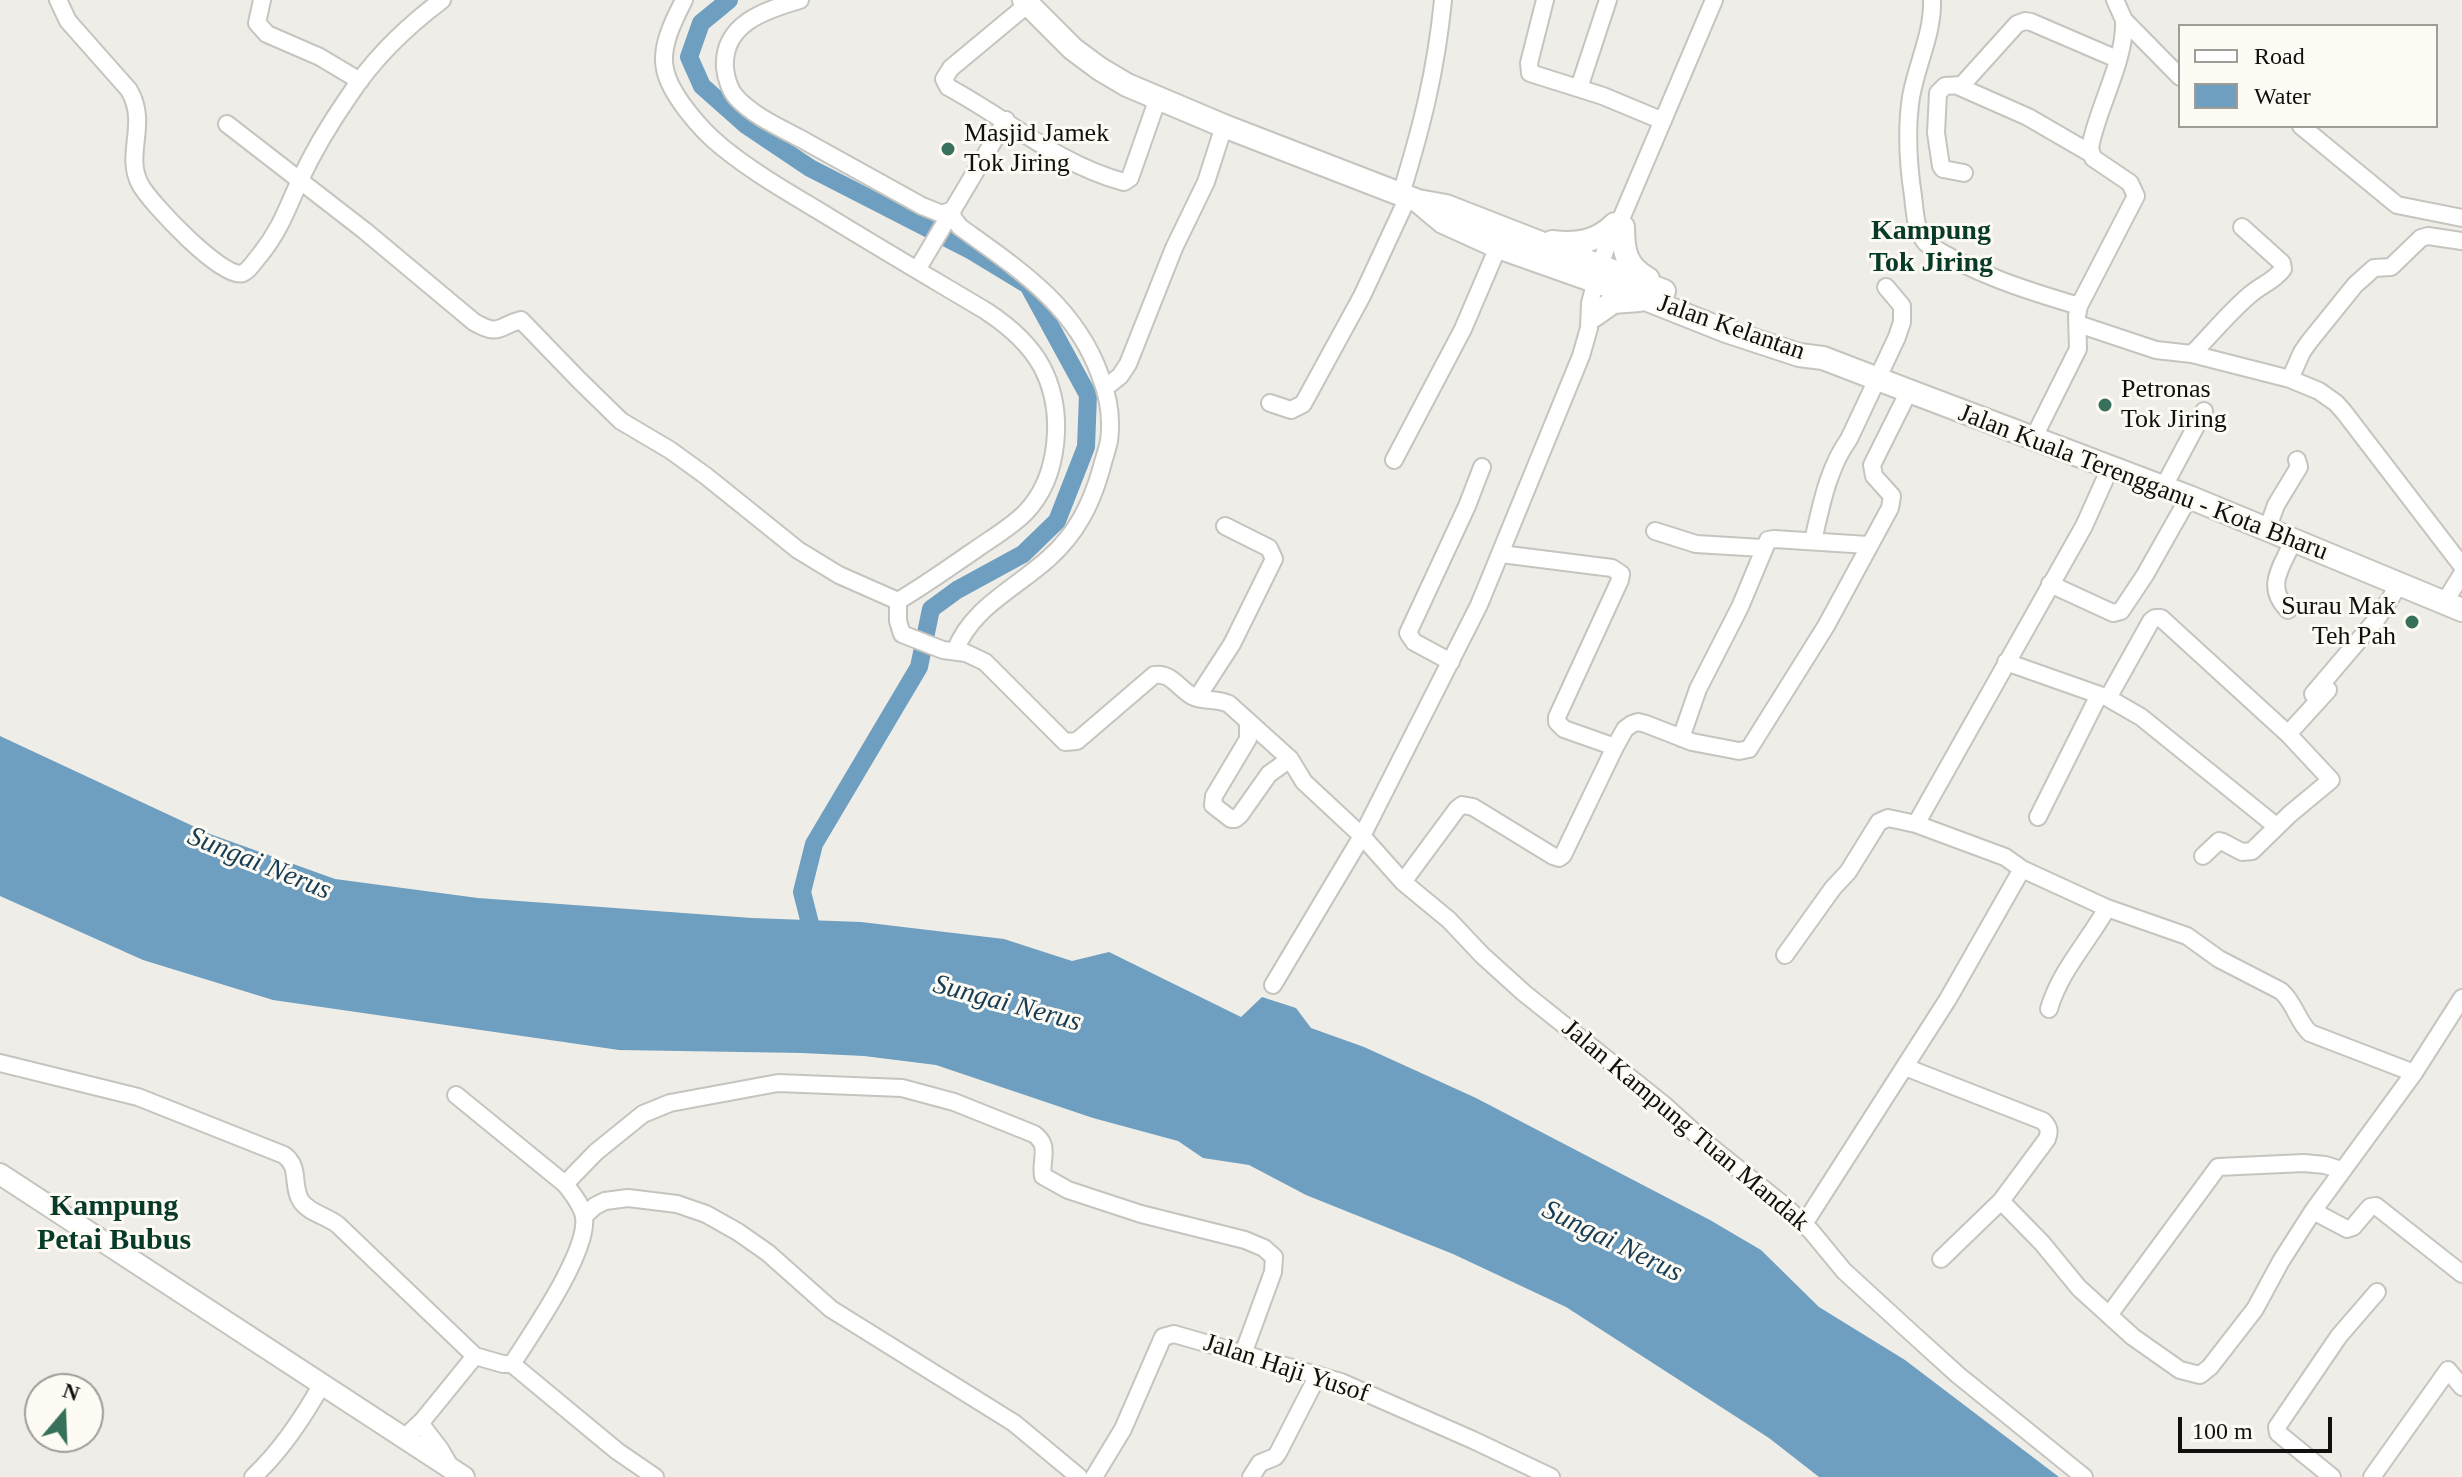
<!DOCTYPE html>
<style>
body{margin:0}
#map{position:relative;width:2462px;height:1477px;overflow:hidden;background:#efede7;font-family:"Times New Roman",serif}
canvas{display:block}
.legend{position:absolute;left:2178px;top:24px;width:260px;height:104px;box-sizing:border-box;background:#fdfbf4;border:2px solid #9f9d98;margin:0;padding:10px 14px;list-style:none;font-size:24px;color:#11100e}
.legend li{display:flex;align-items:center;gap:16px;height:40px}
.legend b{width:40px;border:2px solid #9f9d98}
.north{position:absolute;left:24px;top:1373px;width:80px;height:80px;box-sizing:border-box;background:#fdfbf4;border:2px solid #9f9d98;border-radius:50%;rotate:19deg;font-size:22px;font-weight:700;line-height:32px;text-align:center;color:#11100e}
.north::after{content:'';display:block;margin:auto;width:28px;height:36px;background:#37715b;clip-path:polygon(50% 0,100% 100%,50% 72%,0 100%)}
.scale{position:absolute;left:2178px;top:1417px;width:154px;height:36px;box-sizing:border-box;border:4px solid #11100e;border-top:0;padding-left:10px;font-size:24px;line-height:28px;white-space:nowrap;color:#11100e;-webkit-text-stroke:6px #fdfbf4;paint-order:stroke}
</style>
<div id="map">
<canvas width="2462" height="1477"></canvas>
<ul class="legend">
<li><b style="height:10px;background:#fff"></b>Road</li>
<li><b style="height:22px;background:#6f9fc0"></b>Water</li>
</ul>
<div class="north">N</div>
<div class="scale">100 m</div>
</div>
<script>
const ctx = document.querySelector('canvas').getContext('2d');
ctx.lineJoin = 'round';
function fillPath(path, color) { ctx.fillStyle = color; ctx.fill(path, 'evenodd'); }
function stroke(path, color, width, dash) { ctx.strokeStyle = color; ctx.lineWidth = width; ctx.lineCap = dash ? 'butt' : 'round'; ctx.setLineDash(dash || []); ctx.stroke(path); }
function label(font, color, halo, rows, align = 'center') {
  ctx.font = font + ' "Times New Roman",serif'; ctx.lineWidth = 6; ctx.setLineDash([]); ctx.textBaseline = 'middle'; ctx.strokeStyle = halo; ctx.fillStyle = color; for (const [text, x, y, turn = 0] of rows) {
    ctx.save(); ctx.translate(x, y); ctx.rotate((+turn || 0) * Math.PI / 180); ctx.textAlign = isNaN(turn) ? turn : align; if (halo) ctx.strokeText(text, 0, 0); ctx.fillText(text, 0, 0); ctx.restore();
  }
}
fillPath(new Path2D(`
 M0,736L210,834L335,879L478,898L752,918L861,922L1004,939L1072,961L1109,952L1241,1017L1262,997L1296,1008L1311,1028L1364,1047L1476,1098L1710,1220L1761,1250L1819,1307L1905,1360L2059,1477H1819L1769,1438L1566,1307L1453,1254L1306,1195L1249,1165L1203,1158L1178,1141L1093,1118L936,1065L864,1056L802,1053L619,1050L273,1000L143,960L0,896Z`), '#6f9fc0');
stroke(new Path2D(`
 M729,0L701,23L689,57L702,86L746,125L810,168L972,251L1028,285L1088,395L1086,447L1057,521L1023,554L957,590L931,609L919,667L814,844L802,892L815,943`), '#6f9fc0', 18);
const minor = new Path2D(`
 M58,0L68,21L129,90C149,124 124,154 140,184C149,202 225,282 243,273C250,270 255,260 260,255C280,230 287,209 300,180C313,152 331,122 349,96C373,59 406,27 442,0
 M262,0L257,23L267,34L320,57L360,81
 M684,0C674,20 660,46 665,69C670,95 702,131 722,147C755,174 793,195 829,217C881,249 934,280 986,311C1009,326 1029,343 1042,367C1065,411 1060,477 1025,513C1011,527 992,538 975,550C950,567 925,585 898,601
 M800,0C765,10 722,24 725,68C726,78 730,90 736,97C753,116 781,128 803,140C843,162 882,184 922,206L942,214L952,210L953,218L960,227C1017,268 1075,305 1100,375C1108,395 1112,419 1109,441C1107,451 1103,461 1101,470C1091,505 1076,534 1049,558C1015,589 972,607 955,651
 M1545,0L1529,63L1530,73L1603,96L1663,121
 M1932,0C1933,34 1917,63 1911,97C1906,130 1908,163 1913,196C1915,212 1915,230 1926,243C1974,274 2025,290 2079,306
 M2115,0L2124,20L2180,77
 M1028,4L951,68L944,79L948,87C1006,118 1059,165 1124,182L1130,178L1158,98
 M1960,87L2028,117L2090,153
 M1579,88L1608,0
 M227,124L365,231L474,322C500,337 498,326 521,320L579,380L621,421L670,450L706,476L798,550L839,575L898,601
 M2301,126L2397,205L2462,218
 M1964,173L1943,169L1941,166L1936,133L1938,93L1945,86L1962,85L2017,24L2025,21L2031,22L2117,59
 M1401,194C1422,126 1436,71 1443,0
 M917,270L1006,120
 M2078,324L2156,350L2192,354L2290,379L2319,391L2336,403L2344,412L2462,566
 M2192,354C2212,334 2230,311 2252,293C2263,284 2274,281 2283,269L2282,263L2242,227
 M2290,379L2302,352L2309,342L2355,285L2374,268L2391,267L2421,238L2428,236L2462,241
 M1105,388L1120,376L1128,364L1174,248L1206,182L1224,126
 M1270,403L1291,410L1303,404L1362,296L1408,197
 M2033,439L2078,349L2077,316L2079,306L2136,196L2130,183L2093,158L2090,148C2097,108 2126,60 2124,20
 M1394,460L1463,329L1498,247
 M2163,488L2204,411
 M2267,530L2276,505L2299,467L2297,460
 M1655,531L1696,544L1763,548
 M1813,541C1821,506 1828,468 1849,439L1897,337L1902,322V306L1886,287
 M1501,554L1612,568L1621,574L1620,580L1557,717V722L1564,729L1615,747
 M2050,584L2113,613L2121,611L2145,575L2189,497
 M898,601V621L902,634L943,650L966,653L985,662L1065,742L1077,741L1154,675C1171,672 1178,688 1192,696C1203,702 1217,698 1229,704L1290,759L1304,782L1362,836L1403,882L1449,920L1482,955L1524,993L1663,1104L1706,1143L1786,1207L1811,1231L1844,1271L1905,1327L1958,1375L2084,1477
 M2444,603L2462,574
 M2288,610C2264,586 2282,567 2293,541
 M1451,662L1414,642L1408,633L1467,506L1482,467
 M2006,662L2108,698L2141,717L2276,826
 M2313,694L2376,620L2399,585
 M1197,698L1232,644L1274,559L1269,548L1225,526
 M2108,698L2151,621L2155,618H2161L2288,734L2331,780L2290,814L2252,851L2242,852L2223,842L2219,841L2203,856
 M1248,722V739L1214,796L1213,805L1231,819H1235L1240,815L1269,774L1290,759
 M2288,734L2328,690
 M1681,738L1698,689L1740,607L1768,540L1774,539L1868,545
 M2038,817L2099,695
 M2022,869L2107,908L2187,936L2219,959L2281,991C2295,1003 2297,1021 2310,1033L2414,1073
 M1403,882L1457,809L1462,805L1473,807L1553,856L1559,858L1563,855L1615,747L1625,729L1632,724L1638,722L1646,724L1692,742L1739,751L1749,749L1826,626L1890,508L1892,496L1874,476L1872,465L1909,391
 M1785,955L1833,888L1848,872L1879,822L1888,818L1916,824
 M1273,985L1362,836L1479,605L1581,356L1589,328L1590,303L1600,265L1615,224L1621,219L1714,0
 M2049,1009C2060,971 2088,942 2107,908
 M0,1063L138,1097L284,1155C301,1167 291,1186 301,1201C309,1213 327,1216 338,1225L475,1356L503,1364H512L617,1451L655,1477
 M1905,1067L2043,1121C2049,1127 2050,1131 2047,1139L2001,1201L2042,1243L2079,1288L2133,1337L2180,1370L2200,1375L2210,1367L2255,1309L2281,1261L2313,1211L2414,1073L2462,998
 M456,1095L565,1184
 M2313,1211L2347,1229L2353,1227L2370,1207L2376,1206L2462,1274
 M584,1216L595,1206L605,1201L628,1198L677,1204L706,1214L738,1232L768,1253L831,1309L1014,1423L1079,1477
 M1804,1224L1948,999L2022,869L2005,857L1916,824L2084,526L2110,468
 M1941,1259L2001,1201
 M2109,1315L2218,1167L2304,1163L2325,1165L2341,1170
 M512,1364C532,1333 589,1251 584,1217C582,1205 572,1193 565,1184L596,1152L643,1114L670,1103L778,1083L902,1088L954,1102L1034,1134C1051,1146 1040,1159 1043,1176L1068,1190L1141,1214L1245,1240L1264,1248L1274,1257L1273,1272L1243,1354
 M423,1420V1427L440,1449L451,1468
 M404,1438L423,1420L475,1356
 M253,1477C281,1451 303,1418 322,1384
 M1094,1477L1123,1429L1163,1337L1174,1334L1341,1382L1473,1440L1551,1477
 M1251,1477L1260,1463L1275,1457L1278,1453L1318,1375
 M2332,1477L2278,1433L2277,1427L2339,1336L2377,1292
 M2372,1477L2448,1370L2462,1387`);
const major = new Path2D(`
 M0,1174L464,1477`);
const highway = new Path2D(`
 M1024,0L1073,49L1100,69L1127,85L1224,126L1418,201L1446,206L1664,291
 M1418,201L1443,222L1498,247L1648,300L1726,331L1799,355L1823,358L1909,391L2189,497L2462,610
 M1623,227C1623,252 1626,266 1648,279
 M1552,242C1577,245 1597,242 1615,224
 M1593,316L1613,302L1639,300`);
stroke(minor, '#c6c4be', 20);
stroke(major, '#c6c4be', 24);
stroke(highway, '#c6c4be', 26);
stroke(minor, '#fff', 16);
stroke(major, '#fff', 20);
stroke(highway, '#fff', 22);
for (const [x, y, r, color] of [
 [948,149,8,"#37715b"],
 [2105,405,8,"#37715b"],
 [2412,622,8,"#37715b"]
]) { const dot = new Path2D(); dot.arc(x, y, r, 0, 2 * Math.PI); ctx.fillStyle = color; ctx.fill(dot); stroke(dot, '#fdfbf4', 3); }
label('26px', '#11100e', '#fdfbf4', [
 ["Masjid Jamek",964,134],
 ["Tok Jiring",964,164],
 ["Petronas",2121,390],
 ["Tok Jiring",2121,420],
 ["Surau Mak",2396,607,"right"],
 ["Teh Pah",2396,637,"right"]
], 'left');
label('26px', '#11100e', '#fdfbf4', [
 ["Jalan Kelantan",1731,328,19],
 ["Jalan Kuala Terengganu - Kota Bharu",2143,483,21],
 ["Jalan Kampung Tuan Mandak",1685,1126,40],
 ["Jalan Haji Yusof",1286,1369,18]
]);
label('bold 28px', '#073a29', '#fdfbf4', [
 ["Kampung",1931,232],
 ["Tok Jiring",1931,264]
]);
label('italic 28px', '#153c54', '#fdfbf4', [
 ["Sungai Nerus",259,864,22],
 ["Sungai Nerus",1007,1004,15],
 ["Sungai Nerus",1612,1242,26]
]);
label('bold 30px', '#073a29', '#fdfbf4', [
 ["Kampung",114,1207],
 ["Petai Bubus",114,1241]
]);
</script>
